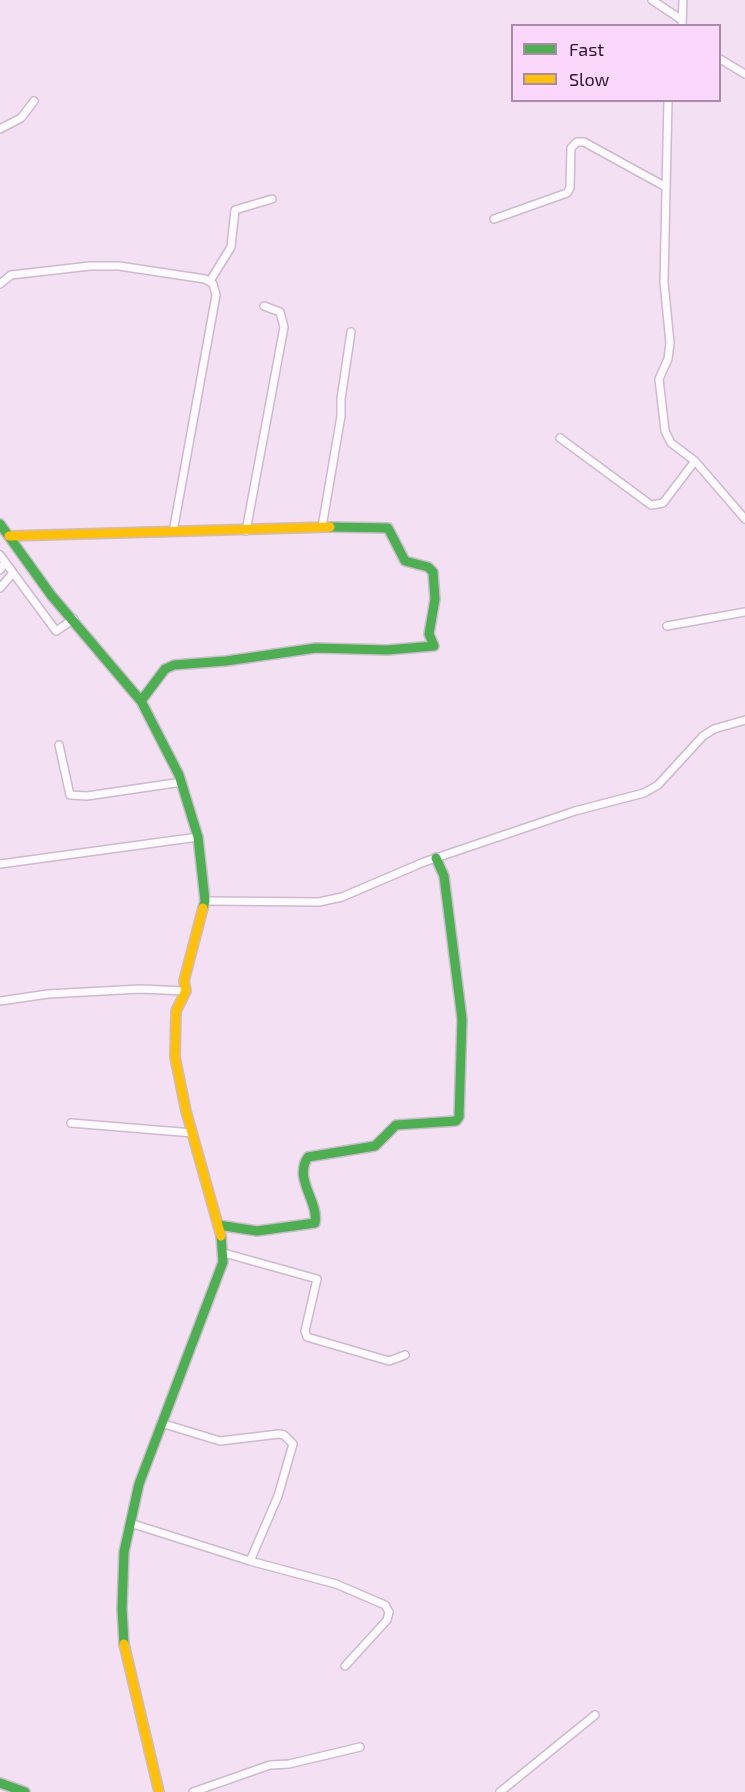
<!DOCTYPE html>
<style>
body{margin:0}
#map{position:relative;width:745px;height:1792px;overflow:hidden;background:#f3e0f3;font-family:"Exo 2",sans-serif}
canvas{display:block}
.legend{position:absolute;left:511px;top:24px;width:210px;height:78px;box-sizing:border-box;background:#fbd8fb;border:2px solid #a88ba9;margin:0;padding:8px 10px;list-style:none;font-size:18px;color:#2c172d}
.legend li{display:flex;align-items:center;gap:12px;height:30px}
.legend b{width:30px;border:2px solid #a88ba9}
</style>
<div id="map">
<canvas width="745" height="1792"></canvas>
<ul class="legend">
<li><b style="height:8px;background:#4caf50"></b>Fast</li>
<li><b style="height:8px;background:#ffc107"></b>Slow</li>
</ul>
</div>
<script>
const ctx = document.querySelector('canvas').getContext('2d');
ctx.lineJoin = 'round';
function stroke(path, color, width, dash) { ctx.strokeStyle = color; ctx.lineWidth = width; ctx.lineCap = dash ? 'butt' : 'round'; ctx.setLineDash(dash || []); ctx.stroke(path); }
const street = new Path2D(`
 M652,0L682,20
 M682,26L683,0
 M720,59L745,74
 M668,100L664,282L670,343L668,359L659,379L665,431L671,443L695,461L745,519
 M0,129L21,118L34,101
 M494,219L567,193L570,188L571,148L577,142H584L666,187
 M210,281L231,247L235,210L272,199
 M0,284L11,275L90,266H119L205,279L213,284L216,295L173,532
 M560,438L651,505L663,503L695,461
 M322,527L341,416V399L351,332
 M246,531L284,327L280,312L264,306
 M0,555L56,631L74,619
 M0,570L5,562
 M0,588L13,573
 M667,626L745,612
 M59,745L70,795L87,796L182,782
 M0,864L198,837
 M205,901L319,902L342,897L424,862L575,811L644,793L658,785L703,736L714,729L745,720
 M0,1001L48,994L140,989L186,991
 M71,1123L193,1133
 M224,1253L317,1279L305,1331L307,1337L389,1361L405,1355
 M161,1423L220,1441L279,1434L284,1435L293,1444L278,1496L250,1561
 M130,1523L250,1561L336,1584L385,1605L389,1612L387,1620L345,1666
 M193,1792L270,1765L289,1764L360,1747
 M500,1792L595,1715`);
const fast = new Path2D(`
 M0,524L51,595L141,701L179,775L198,837L205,901L203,908
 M141,701L165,669L174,665L226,661L316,648L387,650L434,646L429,634L435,599L433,572L428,567L405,561L388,528L330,527
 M218,1225L257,1231L315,1223C319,1201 293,1179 308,1157L375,1146L396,1125L456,1121L459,1117L462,1019L444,876L436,858
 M124,1644L122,1609L124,1552L139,1484L223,1262L221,1236
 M0,1783L25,1792`);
const slow = new Path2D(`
 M9,536L330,527
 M203,908L184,981L186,991L176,1011L175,1057L186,1111L221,1236
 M124,1644L159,1792`);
stroke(street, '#ccbacd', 10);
stroke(fast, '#ccbacd', 12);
stroke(slow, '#ccbacd', 12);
stroke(street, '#fdfafd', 7);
stroke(fast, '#4caf50', 9);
stroke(slow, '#ffc107', 9);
</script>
